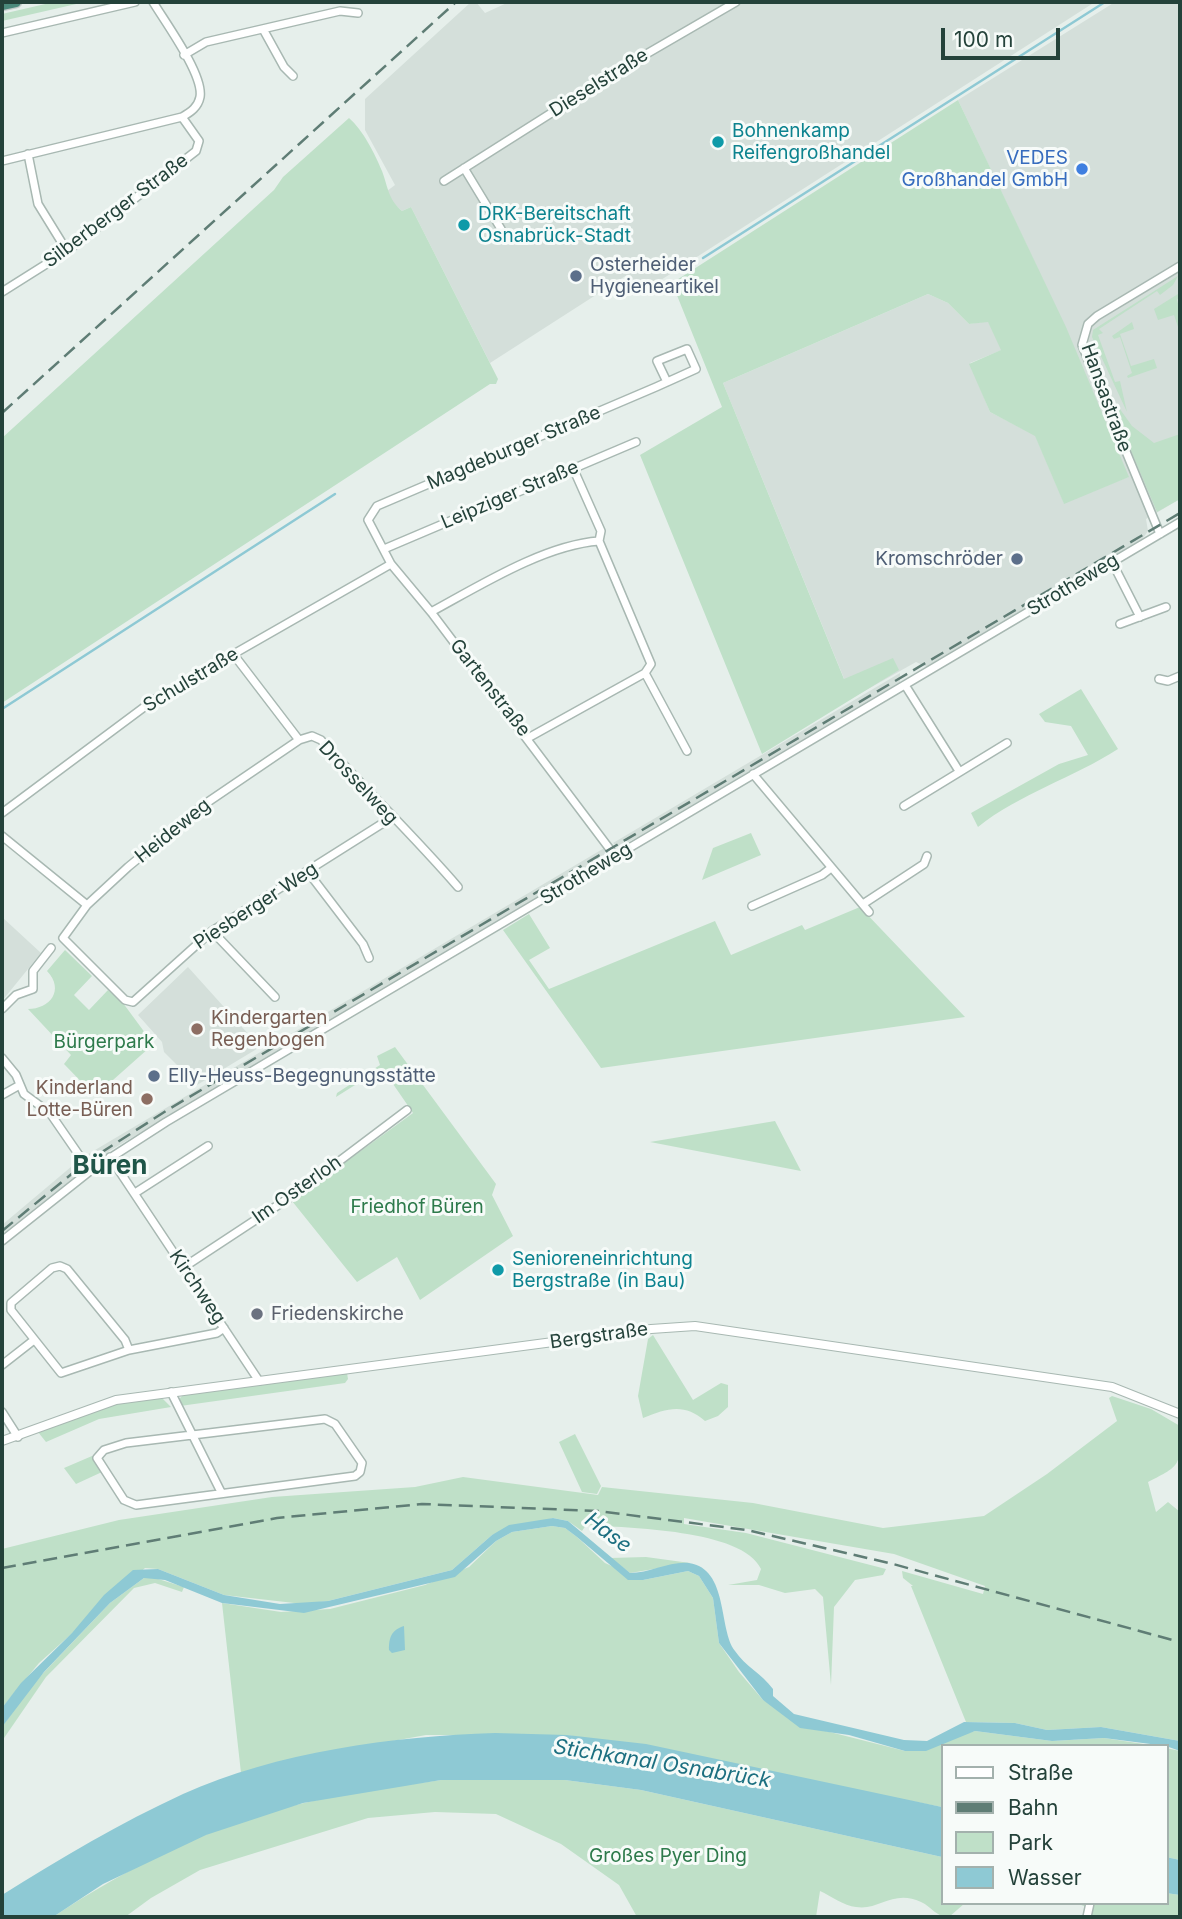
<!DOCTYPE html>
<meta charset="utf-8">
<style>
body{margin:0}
#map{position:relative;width:1182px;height:1919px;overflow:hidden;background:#e6efeb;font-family:Inter,sans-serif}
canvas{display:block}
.frame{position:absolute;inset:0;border:4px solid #24423a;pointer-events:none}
.legend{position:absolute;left:941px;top:1744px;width:228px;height:161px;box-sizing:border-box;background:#f7fbf9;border:2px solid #a3b1ad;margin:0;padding:9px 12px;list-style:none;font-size:21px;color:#24423a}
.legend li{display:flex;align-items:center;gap:14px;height:35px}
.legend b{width:35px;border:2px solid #a3b1ad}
.scale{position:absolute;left:941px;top:28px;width:119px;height:32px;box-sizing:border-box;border:4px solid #24423a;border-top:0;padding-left:9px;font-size:21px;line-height:24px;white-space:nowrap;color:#24423a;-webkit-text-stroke:5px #f7fbf9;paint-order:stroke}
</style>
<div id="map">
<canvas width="1182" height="1919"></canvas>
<div class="frame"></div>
<ul class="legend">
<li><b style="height:9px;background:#fff"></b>Straße</li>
<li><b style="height:9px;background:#5f7d75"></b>Bahn</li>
<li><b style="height:19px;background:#bfe0c8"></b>Park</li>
<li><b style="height:19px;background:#8ec9d4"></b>Wasser</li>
</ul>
<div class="scale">100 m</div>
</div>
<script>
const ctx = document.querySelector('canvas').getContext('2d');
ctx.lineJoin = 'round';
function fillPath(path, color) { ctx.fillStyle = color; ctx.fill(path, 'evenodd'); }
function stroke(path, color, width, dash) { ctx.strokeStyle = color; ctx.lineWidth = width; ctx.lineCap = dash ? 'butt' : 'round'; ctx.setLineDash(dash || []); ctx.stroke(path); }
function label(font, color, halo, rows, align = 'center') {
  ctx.font = font + ' Inter,sans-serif'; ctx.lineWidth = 6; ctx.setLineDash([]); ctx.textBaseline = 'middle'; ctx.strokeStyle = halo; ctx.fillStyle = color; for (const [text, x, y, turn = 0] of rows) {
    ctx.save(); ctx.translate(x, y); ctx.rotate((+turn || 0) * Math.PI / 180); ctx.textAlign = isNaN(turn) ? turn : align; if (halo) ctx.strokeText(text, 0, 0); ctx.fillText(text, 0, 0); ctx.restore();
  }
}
fillPath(new Path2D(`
 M471,2H476L485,13L509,2H1095L639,294L627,275L490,363L411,207L402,211L393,203L387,191L395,185L365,130V99Z
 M1115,2H1180V499L1146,519L1148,531L1141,541L927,667L916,662L852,698L723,383L928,294L948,303L969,324L988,321L1002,350L970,363L990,412L1035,435L1064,503L1128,477L1065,327L958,100Z
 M900,673V683L638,837L618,847L613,843Z
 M606,847L604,857L496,923L94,1160L85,1156Z
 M2,917L41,953L2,1001Z
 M188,967L260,1047L197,1085L164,1052L162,1042L138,1015Z
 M78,1161V1174L2,1236V1225Z`), '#d4dfda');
fillPath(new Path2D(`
 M54,2H85L2,21V14Z
 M958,100L1066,327L1129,477L1064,504L1035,436L990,412L969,364L1001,350L988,322L969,324L948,303L928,294L723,383L844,679L893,658L899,670L762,754L640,455L722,407L672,283Z
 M349,118C363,130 375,154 382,171C388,187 388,199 402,211L411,207L498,379L496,384H490L2,703V438L274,190L283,177Z
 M1178,276L1173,285L1160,295L1157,291L1099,329L1103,333L1098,335L1115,382L1120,381L1127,412L1092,337L1093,330Z
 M1178,294L1180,295L1177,300L1180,311V333L1174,315L1158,320L1154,309Z
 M1132,322L1134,329L1120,334L1131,366L1154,359L1157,368L1128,378L1127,376L1132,373L1120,337L1114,339L1112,336Z
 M1117,405L1132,426L1154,443L1180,434V499L1157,512L1120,425Z
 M1081,689L1118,749C1073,778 1019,794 978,827L971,813L1059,764L1088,755L1071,726L1045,722L1039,714Z
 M751,833L761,855L702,880L713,848Z
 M860,907L965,1017L601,1068L503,930L529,914L550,948L529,960L549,989L715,921L731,955L802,925L805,930Z
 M65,950L92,976L74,995L89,1010L108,990L123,1003L151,1041L149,1048L95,1096L64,1064L71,1055L28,1009C50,1009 65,990 47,971Z
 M395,1047L496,1184L492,1195L513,1236L420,1300L397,1257L357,1282L292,1201L413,1113L382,1068L336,1097L337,1093L380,1065L377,1056Z
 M775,1121L801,1171L650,1142Z
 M653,1335L693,1400L721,1383L728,1385V1407L718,1416L705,1421C685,1403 667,1408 643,1418L638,1396L648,1339Z
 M347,1373L348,1379L345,1383L180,1406L178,1400L184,1394Z
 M1112,1396L1151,1409L1180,1426C1180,1466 1182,1465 1148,1482L1156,1512L1168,1502L1180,1512V1741L1101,1727L1047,1730L1015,1723L966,1722L911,1586H913L903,1578L902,1571L983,1594L985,1586L894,1554L684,1518V1524L746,1533L886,1569L883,1575L855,1580L834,1607L831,1685L823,1597L815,1589L785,1593L759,1585H728L757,1580L761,1569C743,1529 627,1528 586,1525L582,1531L568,1521L553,1518L492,1535L452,1570L328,1601L303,1604L224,1595L158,1569L145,1568L39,1663L2,1708V1549L119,1520L272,1497L415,1487L463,1477L598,1495L602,1487L753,1503L883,1528L984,1516L1047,1474L1117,1421L1109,1398Z
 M161,1397L171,1407L99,1419L46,1442L38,1432L117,1403Z
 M575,1434L601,1486L597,1494L582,1492L559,1442Z
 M92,1456L102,1472L76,1484L64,1468Z
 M552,1526L565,1528L577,1537L605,1563L643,1580L688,1571L699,1576L713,1598L719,1643L739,1672L763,1700L826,1731L905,1751L975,1731L1052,1741L1104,1738L1157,1746H942V1807L567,1735H426L283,1761L241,1773L222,1603L281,1612L330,1609L425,1585L469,1567L496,1541L512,1532Z
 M646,1557L690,1563L630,1573L610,1558Z
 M144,1578H155L184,1587L182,1592L155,1583L134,1588L46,1677L2,1741V1727L29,1688L110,1603Z
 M1166,1748L1180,1751V1860L1166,1857Z
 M441,1780H565L641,1790L942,1857V1903H965L949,1917C936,1917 932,1907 921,1902C893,1889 879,1911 856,1907C844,1906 831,1896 820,1891L816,1917H637L619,1885L561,1844L496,1814L435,1812L368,1818L200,1870L151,1898L125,1917H53C128,1867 215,1823 304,1803C348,1792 395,1787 441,1780Z
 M1166,1893L1180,1895V1917H1087L1089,1908L1076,1903H1166Z`), '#bfe0c8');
fillPath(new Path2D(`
 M553,1518L568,1521L630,1573C650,1573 670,1561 689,1563C729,1569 718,1629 735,1651C745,1666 762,1674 773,1689V1696L794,1714L904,1740L927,1741L964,1722L1015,1723L1047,1730L1101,1727L1180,1741V1751L1166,1746L1104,1738L1052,1741L975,1731L926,1751H905L849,1735L800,1728L763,1700L719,1643L713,1598L699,1576L688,1571L643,1580H628L577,1537L565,1528L552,1526L512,1532L496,1541L455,1577L304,1613L222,1603L165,1580L144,1578L110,1603L44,1672L2,1727V1708L21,1683L72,1633L104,1595L133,1570L158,1569L224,1595L280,1604L328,1601L452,1570L492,1535L509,1525Z
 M404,1626L405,1650L392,1653L389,1650C389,1638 391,1630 404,1626Z
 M495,1733L567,1735L646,1744L942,1807V1857L641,1790L565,1780H441L303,1803L206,1835L103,1884L53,1917H2V1895C61,1858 120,1823 183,1794C276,1752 394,1736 495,1733Z
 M1166,1857L1180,1860V1895L1166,1893Z`), '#8ec9d4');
stroke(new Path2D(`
 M703,258L1105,2
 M2,709L335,494`), '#8ec9d4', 2.5);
const minor = new Path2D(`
 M263,29L284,67L293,76
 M2,33L135,2
 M184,55L206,42L340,11L358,13
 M28,154L38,204L67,251
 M2,161L182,117C191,112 198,107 200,97C204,75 165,22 153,2
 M464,168L501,229
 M444,181L624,67L736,2
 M2,292L67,251L196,151L199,141L182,117
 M1160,534L1082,345L1088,324L1097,316L1180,266
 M384,549L636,442
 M1112,562L1140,617
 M431,612C479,586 544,545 599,541
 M1120,624L1166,607
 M234,655L299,740
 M645,673L687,751
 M1159,679L1168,681L1180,676
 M905,685L959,771
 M528,738L645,673L651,664L599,541L601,531L573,468
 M753,774L869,912
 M904,806L1007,743
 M2,813L155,699L391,564
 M391,818L212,931L133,1002L125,1000L63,938L87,905L128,867L202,806L299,740L312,736L321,740C366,790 415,837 458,887
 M2,836L87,905
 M615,856L431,612L391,564L368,520L377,506L656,387L696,369L687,349L657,361L667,382
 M308,872L363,944L369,958
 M863,904L924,864L927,856
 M752,906L822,875L831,868
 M212,931L275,997
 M2,1009L16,995L33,989V971L51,948
 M2,1058L16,1075L24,1094L50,1113L90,1171
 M2,1095L18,1086
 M110,1157L259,1381
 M135,1193L208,1146
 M2,1241L90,1171L166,1122L1180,522
 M184,1267L301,1190L407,1110
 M129,1350L125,1340L67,1269L60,1266L52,1268L11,1303V1310L61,1373L129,1350L217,1333L224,1328
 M2,1365L34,1340
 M171,1392L221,1492
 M2,1412L18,1437
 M325,1419L335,1424L362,1463L360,1472L355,1476L136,1505L124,1500L97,1458L104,1450L126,1443Z
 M1087,1917L1090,1903`);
const tertiary = new Path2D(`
 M2,1441L116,1400L651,1329L695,1326L1112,1387L1180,1414`);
const trunk = new Path2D(`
 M2,5L16,2`);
stroke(minor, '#a8b8b2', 10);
stroke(tertiary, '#a8b8b2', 10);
stroke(trunk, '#c2cac8', 13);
stroke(minor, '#fff', 7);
stroke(tertiary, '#fff', 8);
stroke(trunk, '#4c8a7c', 10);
stroke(new Path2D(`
 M2,413L456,2
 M2,1231L85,1163L169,1109L1180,513
 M2,1568L277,1518L422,1504L598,1511L747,1530L893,1564L1180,1642`), '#5f7d75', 2.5, [14, 7]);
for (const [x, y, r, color] of [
 [718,142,7,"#0f9aa8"],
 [1082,169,7,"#3f7fe0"],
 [464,225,7,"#0f9aa8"],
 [576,276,7,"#5c6f8a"],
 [1017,559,7,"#5c6f8a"],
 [197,1029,7,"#8d6e63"],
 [154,1076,7,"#5c6f8a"],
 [147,1099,7,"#8d6e63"],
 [498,1270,7,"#0f9aa8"],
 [257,1314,7,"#6b7280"]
]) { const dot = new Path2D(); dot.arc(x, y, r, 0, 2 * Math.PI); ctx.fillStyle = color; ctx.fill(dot); stroke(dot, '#f7fbf9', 2.5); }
label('19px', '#24423a', '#f7fbf9', [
 ["Dieselstraße",599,83,-32],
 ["Silberberger Straße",116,211,-37],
 ["Hansastraße",1106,398,70],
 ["Magdeburger Straße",514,448,-23],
 ["Leipziger Straße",510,495,-23],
 ["Strotheweg",1073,585,-31],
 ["Schulstraße",191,680,-31],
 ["Gartenstraße",490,688,52],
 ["Drosselweg",358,783,47],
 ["Heideweg",173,831,-39],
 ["Strotheweg",586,874,-31],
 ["Piesberger Weg",256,906,-33],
 ["Im Osterloh",297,1190,-35],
 ["Kirchweg",197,1287,56],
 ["Bergstraße",599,1336,-8]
]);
label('19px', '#0d838f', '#f7fbf9', [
 ["Bohnenkamp",732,131],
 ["Reifengroßhandel",732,153],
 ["DRK-Bereitschaft",478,214],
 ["Osnabrück-Stadt",478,236],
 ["Senioreneinrichtung",512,1259],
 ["Bergstraße (in Bau)",512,1281]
], 'left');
label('19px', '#366cbe', '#f7fbf9', [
 ["VEDES",1068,158],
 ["Großhandel GmbH",1068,180]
], 'right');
label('19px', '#4e5e75', '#f7fbf9', [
 ["Osterheider",590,265],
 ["Hygieneartikel",590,287],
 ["Kromschröder",1003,559,"right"],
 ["Elly-Heuss-Begegnungsstätte",168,1076]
], 'left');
label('19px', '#785e54', '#f7fbf9', [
 ["Kindergarten",211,1018],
 ["Regenbogen",211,1040],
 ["Kinderland",133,1088,"right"],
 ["Lotte-Büren",133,1110,"right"]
], 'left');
label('19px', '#2d7a4b', '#f7fbf9', [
 ["Bürgerpark",104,1042],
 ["Friedhof Büren",417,1207],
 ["Großes Pyer Ding",668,1856]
]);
label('19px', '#5b616d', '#f7fbf9', [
 ["Friedenskirche",271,1314]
], 'left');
label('italic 21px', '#1c6f80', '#f7fbf9', [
 ["Hase",608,1533,37],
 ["Stichkanal Osnabrück",662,1764,9]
]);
label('bold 26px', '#1f5548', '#f7fbf9', [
 ["Büren",110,1166]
]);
</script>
